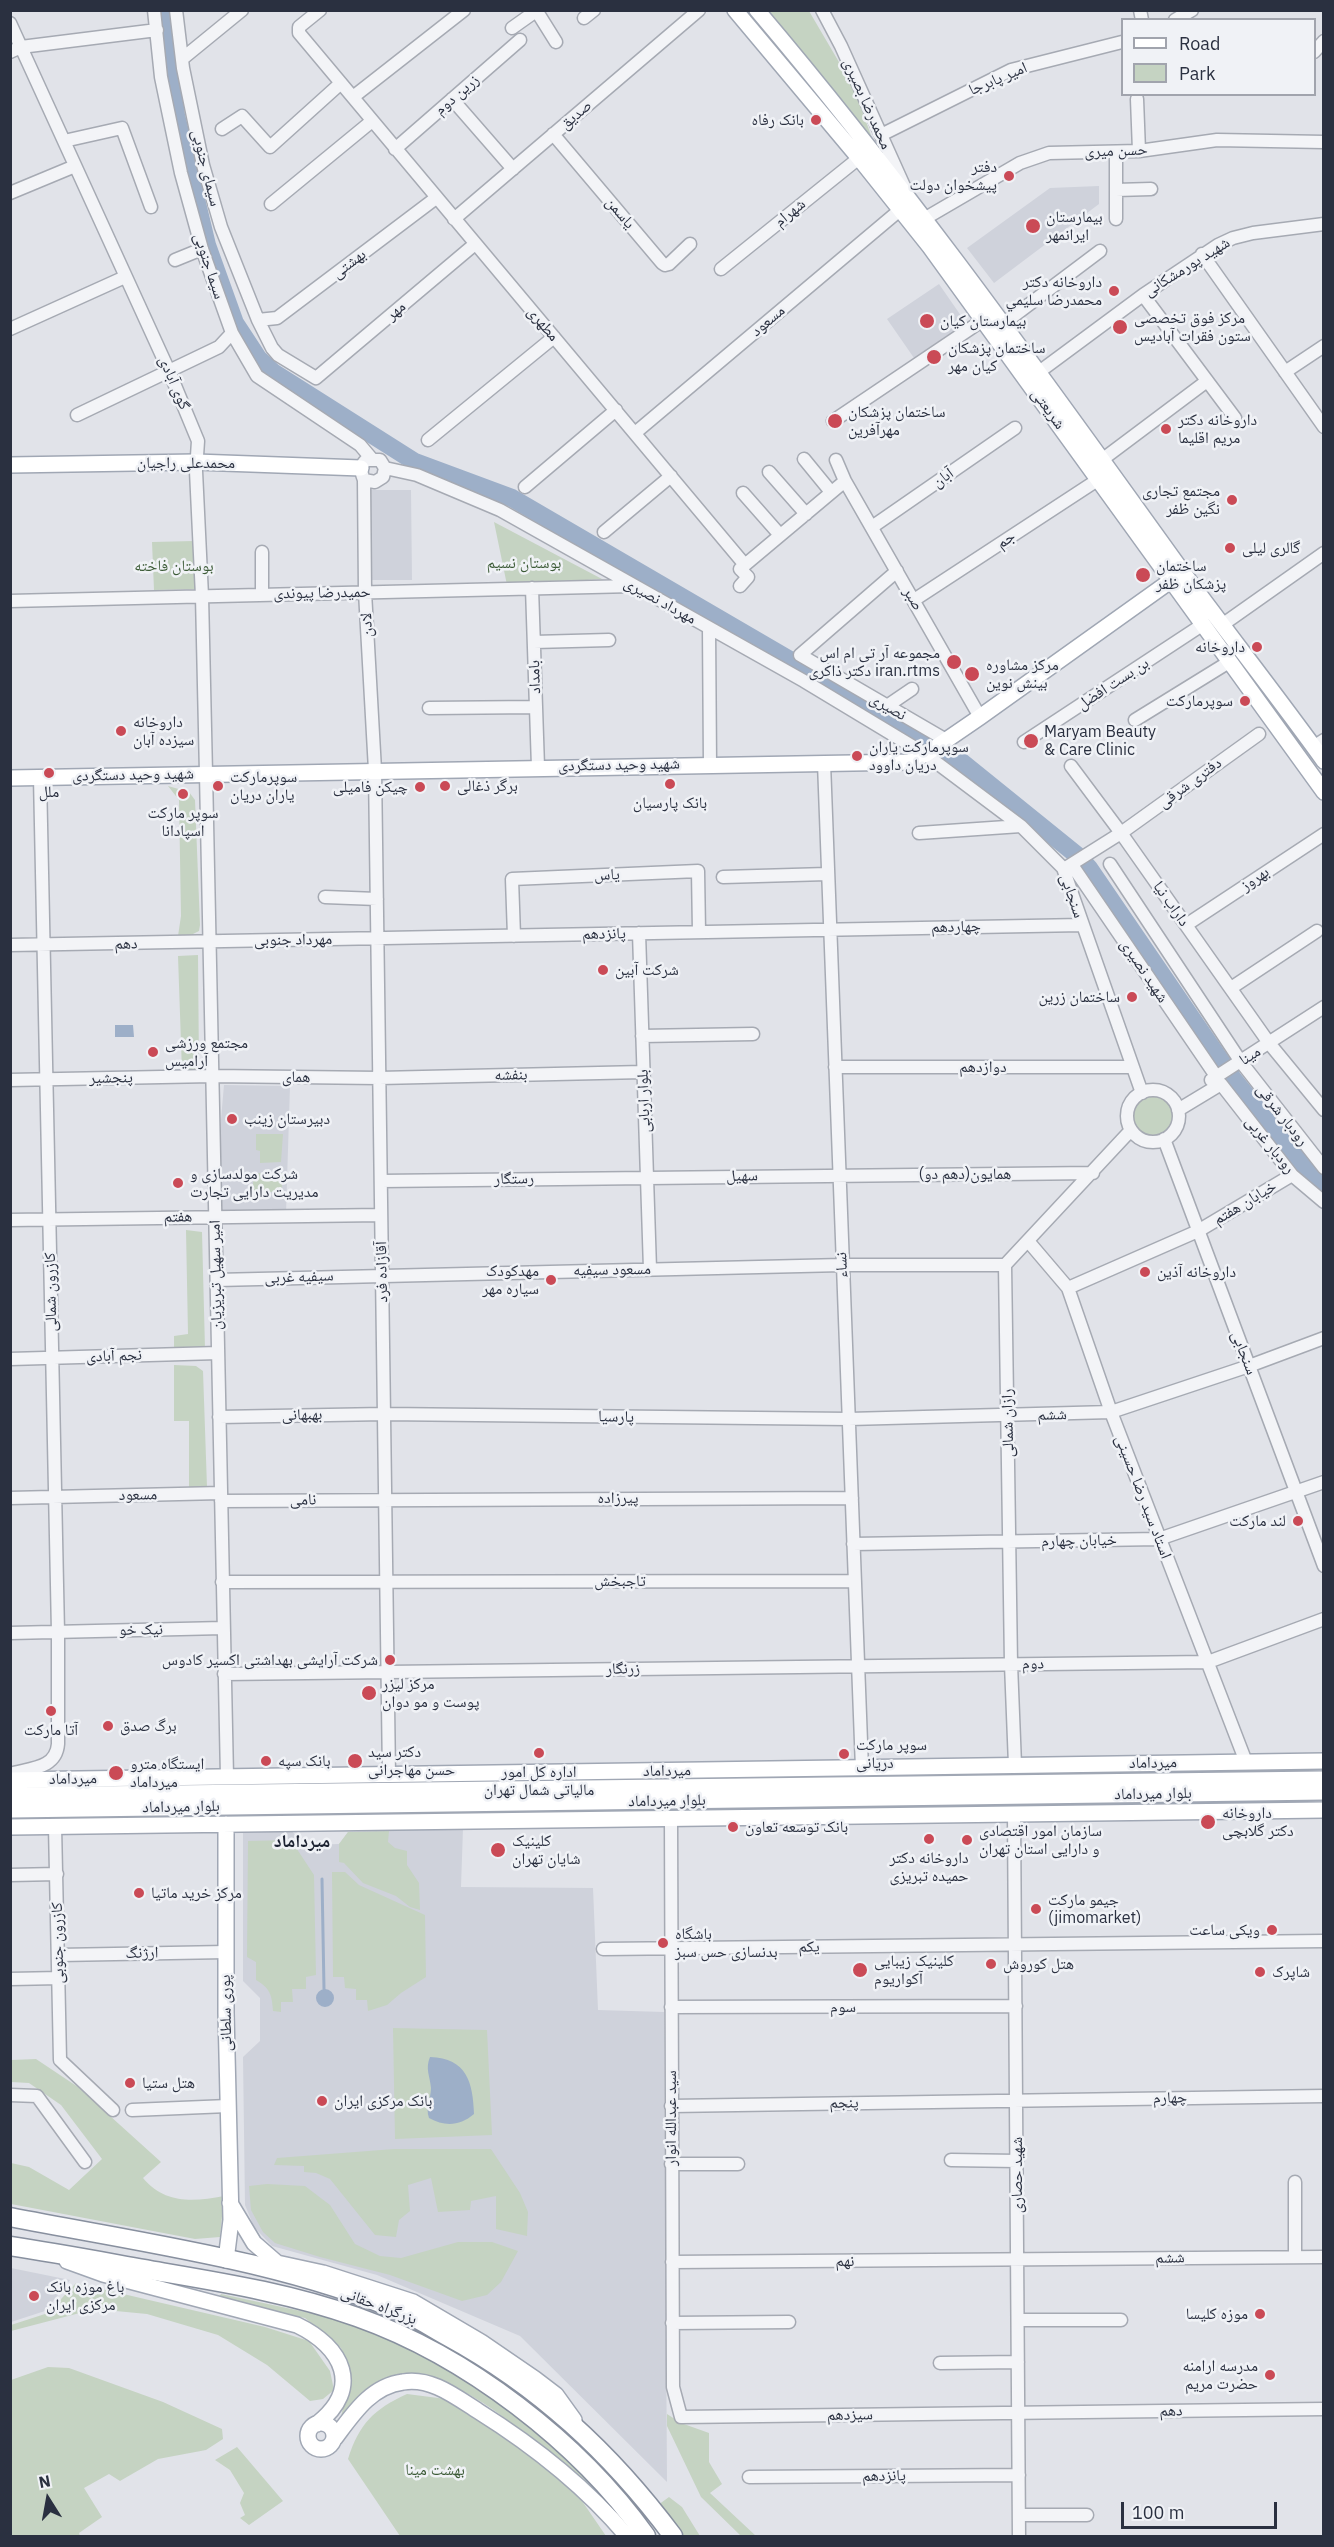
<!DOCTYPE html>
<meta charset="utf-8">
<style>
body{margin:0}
#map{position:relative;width:1334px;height:2547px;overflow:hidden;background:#e1e3e9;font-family:"IBM Plex Sans",sans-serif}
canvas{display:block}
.frame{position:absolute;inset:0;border:12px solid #2a3040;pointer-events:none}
.legend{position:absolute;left:1121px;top:18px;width:195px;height:78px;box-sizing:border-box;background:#f0f2f6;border:2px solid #a1a4ad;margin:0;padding:8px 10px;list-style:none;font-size:18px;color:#2a3040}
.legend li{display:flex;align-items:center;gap:12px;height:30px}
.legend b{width:30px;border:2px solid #a1a4ad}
.north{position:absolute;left:18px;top:2469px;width:60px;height:60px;-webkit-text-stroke:4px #f0f2f6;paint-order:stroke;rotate:349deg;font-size:16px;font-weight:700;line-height:24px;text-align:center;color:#2a3040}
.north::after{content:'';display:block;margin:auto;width:21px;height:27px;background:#2a3040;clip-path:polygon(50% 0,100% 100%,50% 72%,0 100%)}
.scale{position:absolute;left:1121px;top:2502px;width:156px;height:27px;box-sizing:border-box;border:3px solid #2a3040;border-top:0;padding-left:8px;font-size:18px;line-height:21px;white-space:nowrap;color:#2a3040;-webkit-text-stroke:4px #f0f2f6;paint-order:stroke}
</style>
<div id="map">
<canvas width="1334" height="2547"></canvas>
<div class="frame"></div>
<ul class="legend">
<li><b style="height:8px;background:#fff"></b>Road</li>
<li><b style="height:16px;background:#c5d3c2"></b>Park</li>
</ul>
<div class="north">N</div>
<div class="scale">100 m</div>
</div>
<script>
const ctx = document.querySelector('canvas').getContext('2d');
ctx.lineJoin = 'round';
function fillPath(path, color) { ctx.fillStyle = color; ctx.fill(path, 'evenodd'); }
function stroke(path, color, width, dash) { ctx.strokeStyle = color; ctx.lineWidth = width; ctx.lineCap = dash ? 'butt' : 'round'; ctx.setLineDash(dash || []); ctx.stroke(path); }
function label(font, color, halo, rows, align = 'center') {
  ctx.font = font + ' "IBM Plex Sans","Noto Naskh Arabic",sans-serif'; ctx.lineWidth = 5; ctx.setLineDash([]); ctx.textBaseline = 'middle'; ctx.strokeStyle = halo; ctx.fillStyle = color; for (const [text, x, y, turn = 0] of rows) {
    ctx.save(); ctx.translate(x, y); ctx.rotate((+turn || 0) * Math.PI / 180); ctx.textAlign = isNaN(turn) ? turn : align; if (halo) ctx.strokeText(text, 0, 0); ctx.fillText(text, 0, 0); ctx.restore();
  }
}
fillPath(new Path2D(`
 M1099,186V204L994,283L967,248L1050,188Z
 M939,284L966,323L914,358L887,319Z
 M371,490H411L412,580H371Z
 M224,1085L290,1086L286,1213L220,1214L218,1154Z
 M463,1828L461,1887L593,1888L598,2010L664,2012L667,2482L520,2336L377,2275L272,2246L254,2227L245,2205L243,2057L260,2041V1998L243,1981V1832L291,1830L304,1845L339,1844L348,1832Z
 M11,2268L70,2280L45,2311L11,2322Z`), '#cfd2db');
fillPath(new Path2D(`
 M767,11H809L853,86L872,138L835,97Z
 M494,522L602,579L507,585Z
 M194,541L195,589L154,590L152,542Z
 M168,786L189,792L195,800L200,925L199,931L187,937L178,936L181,916L179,800Z
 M198,955L199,1070L182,1072L178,956Z
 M1133 1116a20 20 0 1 1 40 0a20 20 0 1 1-40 0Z
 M256,1134H283L281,1162L260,1163V1151L256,1150Z
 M253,1173H285V1178L282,1179V1192H253Z
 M186,1230L202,1232L205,1349L174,1350V1336L188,1334Z
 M174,1365L196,1366L203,1371L207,1487H189V1421H174Z
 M389,1831L388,1842L395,1848L407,1851V1865L419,1883L420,1910L410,1907L396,1896L363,1883L344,1863L339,1862V1844L348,1832Z
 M291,1840L314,1875L316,1975L306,1977V1989H292L293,2002H281V2012L273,2011C272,1995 270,1988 256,1980V1962L247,1957L248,1841Z
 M332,1872H345L359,1885L425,1915L426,1977L401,1993L387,2005L368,2011L367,2000H356V1989L345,1988L344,1977H333Z
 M393,2028L487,2030L492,2135L395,2139Z
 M36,2059L78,2087L161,2162L143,2178C165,2204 193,2202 224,2196L220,2237L195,2239L11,2204V2163L29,2167L69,2190L102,2159L61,2105L29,2083L11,2082V2060Z
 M394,2149H491L520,2193L528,2212L527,2236L496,2229V2196L471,2201L470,2210L438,2212L431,2178L408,2185L410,2211L399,2220L396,2237L375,2235L330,2179L316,2173L304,2172V2166L274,2165L277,2158Z
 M267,2184L305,2186L330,2205L355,2244L380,2256L401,2258L458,2242H492L518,2251L501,2282L487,2295L462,2301L390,2275L320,2257L275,2243L263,2232L251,2210L249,2186Z
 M76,2283L265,2327L309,2341L330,2371L334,2390L323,2399L310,2401L267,2365L218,2335L147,2314L95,2309L11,2331V2325L48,2313Z
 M221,2294L329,2317L371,2329L450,2369L539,2429L600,2489L594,2496C551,2456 453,2358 391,2377C371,2383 355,2402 341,2416L350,2381L341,2348L305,2318L217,2300Z
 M48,2367L69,2368L163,2402L222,2429L223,2439L206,2450L158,2459L120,2481L109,2474L84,2488L102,2517L79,2533L80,2536H11V2380Z
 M407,2394L446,2399L526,2447L582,2501L606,2536H400L348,2459C359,2424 374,2409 407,2394Z
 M667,2414L681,2423L709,2433V2462L722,2484L710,2493L756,2536H741L701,2497L667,2426Z
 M237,2447L283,2501L249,2525L240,2518L245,2515L240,2503L244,2493L230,2470L215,2460Z
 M669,2497L682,2507L700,2536H680L658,2505Z`), '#c5d3c2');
fillPath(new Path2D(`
 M115,1025H133L134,1037H115Z
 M316 1998a9 9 0 1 1 18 0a9 9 0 1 1-18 0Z
 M430,2057C467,2058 473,2083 474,2114C460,2126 445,2127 429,2118C425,2107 431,2099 431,2088C430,2076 425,2069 430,2057Z`), '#9dafc8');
stroke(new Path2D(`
 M322,1879L324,1989`), '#9dafc8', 3);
stroke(new Path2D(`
 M162,10L176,115L207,245L235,323L258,358L273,372L415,462L512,498L953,755L1078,856L1089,868L1234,1080L1310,1174L1324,1186`), '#9dafc8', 18);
const minor = new Path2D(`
 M154,10L161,77L181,173L202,249L232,333L257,376L360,445L371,458
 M176,10L183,68L203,165L221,227L258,320L272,348L278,355L316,378L475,244
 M320,10L299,27V33L745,565
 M536,10L556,42
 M822,10L841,46L904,186
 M1140,10L1142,20
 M584,18L594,10
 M1175,20L1192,10
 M10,23L169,371L198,441L196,471L202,596L206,774L227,1777
 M512,28L536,11
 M10,52L21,47L157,30
 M1314,52L1324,41
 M182,59L242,10
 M353,97L464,10
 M452,99L513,169
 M1137,99L1139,151
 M222,129L242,116L270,147L341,83
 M553,134L662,263L665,265L669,264L690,244
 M881,135L1011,70L1122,42
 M64,141L122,128L151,207
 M395,149L520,40
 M1116,190L1151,189
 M10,193L75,166
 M271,204L372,121
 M454,219L699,10
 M924,219L1020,163L1049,153L1139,151L1217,140L1324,142
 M1116,219V152
 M1202,254L1324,427
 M175,260L202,249
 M721,269L859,158
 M1143,295L1235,418
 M258,320L277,318L436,198
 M1003,324L1100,251
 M10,329L125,277
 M1039,372L1143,295L1218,245L1233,238L1253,233L1324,224
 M1285,372L1324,346
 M77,415L219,347L232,333
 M833,421L983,320
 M635,433L907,204
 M428,440L554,337
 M804,459L831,492
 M1103,459L1207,381
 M836,460L845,481
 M385,468L417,475L500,510L804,681L925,754L1021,826L1063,868L1142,1093
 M769,472L806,514
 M364,480L375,482L383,477L385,468L380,460H366C359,467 361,472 364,480L365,592L375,770L389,1775
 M525,487L616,410
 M743,493L780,535
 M872,527L1015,428
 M604,532L671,476
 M262,552V595
 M897,571L800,655L946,740
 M740,586L748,577L740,569L845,481L980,717
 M532,588L538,767
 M914,600L1099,479
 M10,601L633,586
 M1222,625L1324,553
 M709,628L710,764
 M534,642L609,640
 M887,706L912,689
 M429,708L536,707
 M1135,720L1229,662
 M1024,742L1202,625
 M1313,747L1324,740
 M824,763L862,1768
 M1071,766L1121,833L1269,1043L1324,1110
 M919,833L1021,826
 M1110,864L1241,1062L1324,1168
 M1072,865L1216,1076
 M1067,867L1121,833L1259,734
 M723,877L827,874
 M325,897L377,899
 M1186,925L1324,834
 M639,933L650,1269
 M514,936L512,879L698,871L699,932
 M10,945L1082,925
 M1231,988L1317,931
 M642,1036L753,1034
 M835,1067H1132
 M10,1080L212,1076L379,1078L643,1072
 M1211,1080L1324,1007
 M1127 1116a26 26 0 1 1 52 0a26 26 0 1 1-52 0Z
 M1178,1110L1221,1084L1292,1175L1324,1202
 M1164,1139L1324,1566
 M381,1181L1093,1173
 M10,1220L381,1215
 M1028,1241L1068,1288L1111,1412L1246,1762
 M217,1280L842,1265H1005
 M1068,1288L1198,1231L1292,1175
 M10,1359L218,1353
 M219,1417L384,1414L849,1419L1111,1412L1249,1366L1324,1338
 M10,1498L221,1493
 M221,1501L852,1498
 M853,1544L1159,1539L1324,1482
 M222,1582L855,1581
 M10,1633L223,1628
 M224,1674L1208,1662L1324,1619
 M1015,1765L1011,1664L1005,1265L1131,1130
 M10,1774C30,1768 56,1769 58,1744V1632L40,777
 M1014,1814L1019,2536
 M671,1819L673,2387L681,2417L1324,2409
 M55,1826L60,2060L113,2110
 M10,1875L57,1874
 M603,1949L1324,1941
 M59,1955L226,1952
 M10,1979L60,1978
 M671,2007L1016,2006
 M10,2095L37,2096L85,2162
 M671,2106L1324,2096
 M132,2110L228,2106
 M951,2160L1017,2161
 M671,2164H738
 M1295,2182V2257
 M672,2262L1324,2257
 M1018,2320H1121
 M672,2323L789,2322
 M940,2363L1018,2362
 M749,2477L1019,2475
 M1019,2515H1087`);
const major = new Path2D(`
 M735,10L859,158L930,247L1324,792
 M757,10C909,189 1045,381 1182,571C1229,635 1278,697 1324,761
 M10,465L196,462L361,468
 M10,778L909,762L926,754L980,717L1183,572
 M10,1780L1324,1761
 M10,1795L1324,1779
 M10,1810L1324,1792
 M226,1824V2013L231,2220L226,2260
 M10,1827L1324,1810
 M230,2203L254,2243L277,2263L323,2273L413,2302L481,2342L535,2379L556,2395L574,2420
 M67,2261L103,2274L297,2325C343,2347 363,2388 317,2424
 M308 2436a13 13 0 1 1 26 0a13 13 0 1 1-26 0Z
 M335,2438C353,2414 371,2386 403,2382C431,2377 456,2397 478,2411C534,2446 584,2485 627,2536`);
const highway = new Path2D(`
 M10,2217C142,2243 284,2261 407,2314C421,2320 434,2329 447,2336C539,2386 611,2453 673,2536
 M10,2246C63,2254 115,2264 167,2273C232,2284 295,2295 357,2317C467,2356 579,2442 646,2536`);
stroke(minor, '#a6aab3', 15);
stroke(major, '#a0a7b4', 18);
stroke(highway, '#88909f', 21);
stroke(minor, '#f3f4f7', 12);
stroke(major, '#fff', 15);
stroke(highway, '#fff', 18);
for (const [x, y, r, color] of [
 [816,120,6,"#ca4a56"],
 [1009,176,6,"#ca4a56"],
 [1033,226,8,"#ca4a56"],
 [1114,291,6,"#ca4a56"],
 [927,321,8,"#ca4a56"],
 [1120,327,8,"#ca4a56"],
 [934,357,8,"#ca4a56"],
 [835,421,8,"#ca4a56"],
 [1166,429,6,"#ca4a56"],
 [1232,500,6,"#ca4a56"],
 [1230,548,6,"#ca4a56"],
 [1143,575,8,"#ca4a56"],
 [1257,647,6,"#ca4a56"],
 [954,662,8,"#ca4a56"],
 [972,674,8,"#ca4a56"],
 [1245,701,6,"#ca4a56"],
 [121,731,6,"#ca4a56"],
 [1031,741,8,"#ca4a56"],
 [857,756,6,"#ca4a56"],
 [49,773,6,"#ca4a56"],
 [670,784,6,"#ca4a56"],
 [218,786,6,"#ca4a56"],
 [445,786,6,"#ca4a56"],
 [420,787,6,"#ca4a56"],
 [183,794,6,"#ca4a56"],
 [603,970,6,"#ca4a56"],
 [1132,997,6,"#ca4a56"],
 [153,1052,6,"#ca4a56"],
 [232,1119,6,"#ca4a56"],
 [178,1183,6,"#ca4a56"],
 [1145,1272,6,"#ca4a56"],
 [551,1280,6,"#ca4a56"],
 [1298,1521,6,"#ca4a56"],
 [390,1660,6,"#ca4a56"],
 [369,1693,8,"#ca4a56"],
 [51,1711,6,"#ca4a56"],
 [108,1726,6,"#ca4a56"],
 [539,1753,6,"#ca4a56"],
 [844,1754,6,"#ca4a56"],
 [266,1761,6,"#ca4a56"],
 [355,1761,8,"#ca4a56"],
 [116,1773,8,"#ca4a56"],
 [1208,1822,8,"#ca4a56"],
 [733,1827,6,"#ca4a56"],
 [929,1839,6,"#ca4a56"],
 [967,1840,6,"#ca4a56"],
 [498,1850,8,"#ca4a56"],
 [139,1893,6,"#ca4a56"],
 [1036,1909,6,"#ca4a56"],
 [1272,1930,6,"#ca4a56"],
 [663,1943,6,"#ca4a56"],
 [991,1964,6,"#ca4a56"],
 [860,1970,8,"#ca4a56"],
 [1260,1972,6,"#ca4a56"],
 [130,2083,6,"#ca4a56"],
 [322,2101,6,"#ca4a56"],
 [34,2296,6,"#ca4a56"],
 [1260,2314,6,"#ca4a56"],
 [1270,2375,6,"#ca4a56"]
]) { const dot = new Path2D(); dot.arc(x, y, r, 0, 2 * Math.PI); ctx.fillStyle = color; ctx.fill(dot); stroke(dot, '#f0f2f6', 2); }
label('16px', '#2a3040', '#f0f2f6', [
 ["امیر پابرجا",998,79,-23],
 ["زرین دوم",457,95,-41],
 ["محمدرضا بصیری",867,104,66],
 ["صدیق",576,115,-40],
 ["حسن میری",1116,151,-2],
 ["سیمای جنوبی",206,168,76],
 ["یاسمن",620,213,50],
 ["شهرام",790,213,-39],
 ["بهشتی",349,264,-37],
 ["سیما جنوبی",209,266,72],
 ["شهید پورمشکانی",1187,267,-32],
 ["مهر",396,311,-40],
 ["مسعود",768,321,-40],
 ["مطهری",543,324,50],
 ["گوی آبادی",174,383,67],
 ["شریعتی",1048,409,54],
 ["محمدعلی راجیان",186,463],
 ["آبان",943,478,-35],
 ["جم",1006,540,-33],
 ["حمیدرضا پیوندی",322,593,-1],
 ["صبر",913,599,60],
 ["مهرداد نصیری",660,601,29],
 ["لادن",367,625,-93],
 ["بامداد",535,677,-92],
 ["بن بست افضل",1113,684,-33],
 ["نصیری",888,707,30],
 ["شهید وحید دستگردی",619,765,-1],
 ["شهید وحید دستگردی",133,775,-1],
 ["دفتری شرقی",1190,783,-36],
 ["یاس",607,875,-2],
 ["بهروز",1255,879,-34],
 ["سنجابی",1072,896,71],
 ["داراب نیا",1171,904,55],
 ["چهاردهم",956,927,-1],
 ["پانزدهم",604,934,-1],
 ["مهرداد جنوبی",293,940,-1],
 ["دهم",126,944,-1],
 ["شهید نصیری",1144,971,56],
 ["مینا",1250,1056,-33],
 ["دوازدهم",983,1067],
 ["بنفشه",511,1075,-1],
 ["همای",296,1077],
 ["پنجشیر",111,1078,-1],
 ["بلوار اربابی",644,1101,-92],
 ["رودبار شرقی",1282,1115,52],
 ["رودبار غربی",1270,1145,51],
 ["همایون(دهم دو)",965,1174],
 ["سهیل",742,1176,-1],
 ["رستگار",514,1179,-1],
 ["خیابان هفتم",1245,1203,-31],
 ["هفتم",178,1217,-1],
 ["نساء",842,1265,-92],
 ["مسعود سیفیه",612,1270,-1],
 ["آقازاده فرد",382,1272,-91],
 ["امیر سهیل تبریزیان",216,1275,-91],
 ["سیفیه غربی",299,1277,-2],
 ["کازرون شمالی",51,1292,-91],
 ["سنجابی",1244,1353,69],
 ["نجم آبادی",114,1356,-2],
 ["بهبهانی",302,1415,-1],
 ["ششم",1052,1415,-2],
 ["پارسیا",616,1417,1],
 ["رازان شمالی",1008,1423,-91],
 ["مسعود",138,1495,-1],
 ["استاد سید رضا حسینی",1143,1497,69],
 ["پیرزاده",618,1498],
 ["نامی",303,1500,-1],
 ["خیابان چهارم",1079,1541,-1],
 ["تاجبخش",620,1581],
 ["نیک خو",141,1630,-1],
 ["دوم",1033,1664,-1],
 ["زرنگار",623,1669,-1],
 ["میرداماد",1153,1763,-1],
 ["میرداماد",667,1771,-1],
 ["میرداماد",73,1779,-1],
 ["بلوار میرداماد",1153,1794,-1],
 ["بلوار میرداماد",667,1801,-1],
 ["بلوار میرداماد",181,1807,-1],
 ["کازرون جنوبی",58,1943,-91],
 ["یکم",809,1947,-1],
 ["ارژنگ",142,1953,-1],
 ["سوم",843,2007],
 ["پوری سلطانی",226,2013,-91],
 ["چهارم",1170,2098,-1],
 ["پنجم",844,2103,-1],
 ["سید عبدالله انوار",671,2118,-90],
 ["شهید حصاری",1017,2175,-90],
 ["ششم",1170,2258,-1],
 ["نهم",845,2261],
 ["بزرگراه حقانی",379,2306,21],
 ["دهم",1171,2411,-1],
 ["سیزدهم",850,2415,-1],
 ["پانزدهم",884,2476,-1]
]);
label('16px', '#2a3040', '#f0f2f6', [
 ["بانک رفاه",804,120,"right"],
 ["دفتر",997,167,"right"],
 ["پیشخوان دولت",997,185,"right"],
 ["بیمارستان",1046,217],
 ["ایرانمهر",1046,235],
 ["داروخانه دكتر",1102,282,"right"],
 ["محمدرضا سليمي",1102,300,"right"],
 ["مرکز فوق تخصصی",1134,318],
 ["ستون فقرات آبادیس",1134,336],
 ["بیمارستان کیان",940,321],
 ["ساختمان پزشکان",948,348],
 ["کیان مهر",948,366],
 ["ساختمان پزشکان",848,412],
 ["مهرآفرین",848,430],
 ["داروخانه دکتر",1178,420],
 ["مریم اقلیما",1178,438],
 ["مجتمع تجاری",1220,491,"right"],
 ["نگین ظفر",1220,509,"right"],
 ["گالری لیلی",1242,548],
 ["ساختمان",1156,566],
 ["پزشکان ظفر",1156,584],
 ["داروخانه",1245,647,"right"],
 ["مجموعه آر تی ام اس",940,653,"right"],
 ["دکتر ذاکری iran.rtms",940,671,"right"],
 ["مرکز مشاوره",986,665],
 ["بینش نوین",986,683],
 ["سوپرمارکت",1233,701,"right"],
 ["داروخانه",133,722],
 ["سیزده آبان",133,740],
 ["Maryam Beauty",1044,732],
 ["& Care Clinic",1044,750],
 ["سوپرمارکت یاران",869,747],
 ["دریان داوود",869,765],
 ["سوپرمارکت",230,777],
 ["یاران دریان",230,795],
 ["برگر ذغالی",457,786],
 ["چیکن فامیلی",408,787,"right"],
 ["ملل",49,792,"center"],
 ["بانک پارسیان",670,803,"center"],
 ["سوپر مارکت",183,813,"center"],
 ["اسپادانا",183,831,"center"],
 ["شرکت آبین",615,970],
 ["ساختمان زرین",1120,997,"right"],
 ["مجتمع ورزشی",165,1043],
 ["آرامیس",165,1061],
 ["دبیرستان زینب",244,1119],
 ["شرکت مولدسازی و",190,1174],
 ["مدیریت دارایی تجارت",190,1192],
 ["مهدکودک",539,1271,"right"],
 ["سیاره مهر",539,1289,"right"],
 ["داروخانه آذین",1157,1272],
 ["لند مارکت",1286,1521,"right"],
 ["شرکت آرایشی بهداشتی اکسیر کادوس",378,1660,"right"],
 ["مرکز لیزر",382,1684],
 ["پوست و مو دوان",382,1702],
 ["برگ صدق",120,1726],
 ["آتا مارکت",51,1730,"center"],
 ["سوپر مارکت",856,1745],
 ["دریانی",856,1763],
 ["دکتر سید",368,1752],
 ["حسن مهاجرانی",368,1770],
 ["بانک سپه",278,1761],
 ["ایستگاه مترو",130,1764],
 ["میرداماد",130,1782],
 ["اداره کل امور",539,1772,"center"],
 ["مالیاتی شمال تهران",539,1790,"center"],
 ["داروخانه",1222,1813],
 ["دکتر گلابچی",1222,1831],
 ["بانک توسعه تعاون",745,1827],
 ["سازمان امور اقتصادی",979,1831],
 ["و دارایی استان تهران",979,1849],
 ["کلینیک",512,1841],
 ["شایان تهران",512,1859],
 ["داروخانه دکتر",929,1858,"center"],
 ["حمیده تبریزی",929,1876,"center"],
 ["مرکز خرید ماتیا",151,1893],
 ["جیمو مارکت",1048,1900],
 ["(jimomarket)",1048,1918],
 ["ویکی ساعت",1260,1930,"right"],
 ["باشگاه",675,1934],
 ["بدنسازی حس سبز",675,1952],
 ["کلینیک زیبایی",874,1961],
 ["آکواریوم",874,1979],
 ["هتل کوروش",1003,1964],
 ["شاپرک",1272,1972],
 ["هتل ستیا",142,2083],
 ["بانک مرکزی ایران",334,2101],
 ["باغ موزه بانک",46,2287],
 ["مرکزی ایران",46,2305],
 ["موزه کلیسا",1248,2314,"right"],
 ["مدرسه ارامنه",1258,2366,"right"],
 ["حضرت مریم",1258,2384,"right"]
], 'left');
label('16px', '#3c5b37', '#f0f2f6', [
 ["بوستان نسیم",524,563],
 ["بوستان فاخته",174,566],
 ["بهشت مينا",435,2470]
]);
label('bold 18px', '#1c2231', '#f0f2f6', [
 ["میرداماد",302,1842]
]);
</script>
